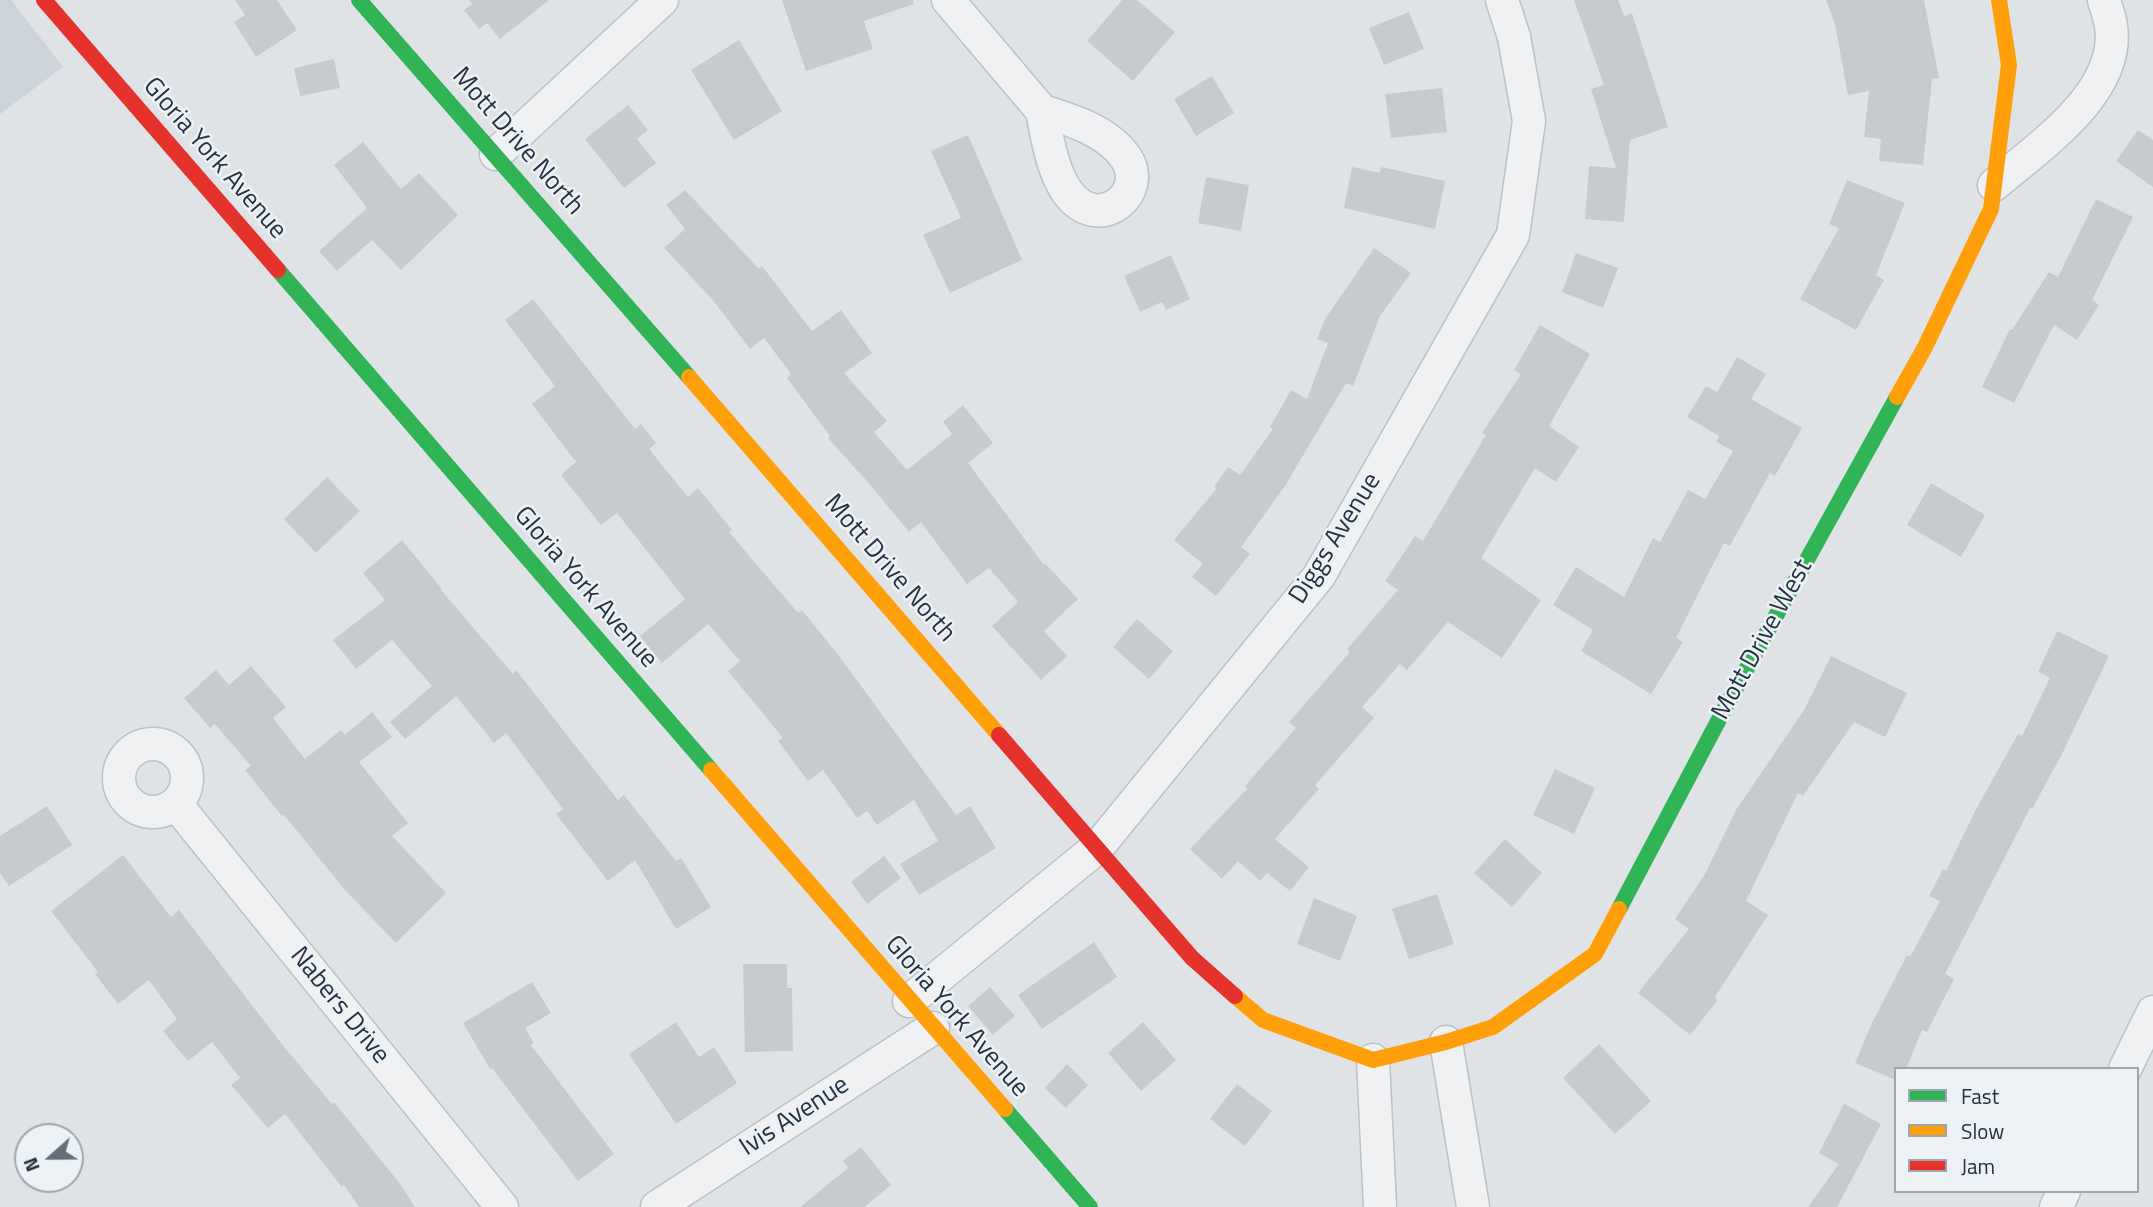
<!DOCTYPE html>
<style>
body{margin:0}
#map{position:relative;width:2153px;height:1207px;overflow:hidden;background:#e0e3e6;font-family:"Titillium Web",sans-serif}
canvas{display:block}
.legend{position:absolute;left:1894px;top:1067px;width:245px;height:126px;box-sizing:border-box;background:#edf2f6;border:2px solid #9da5ae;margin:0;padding:9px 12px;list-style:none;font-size:21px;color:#253241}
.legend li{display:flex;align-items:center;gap:14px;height:35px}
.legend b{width:35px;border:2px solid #9da5ae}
.north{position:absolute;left:14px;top:1123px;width:70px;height:70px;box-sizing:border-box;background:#edf2f6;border:2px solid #9da5ae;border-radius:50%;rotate:249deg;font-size:19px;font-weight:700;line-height:28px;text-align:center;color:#253241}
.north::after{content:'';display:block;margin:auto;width:24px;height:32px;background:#66707b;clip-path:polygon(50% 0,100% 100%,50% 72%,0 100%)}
</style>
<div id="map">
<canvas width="2153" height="1207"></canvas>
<ul class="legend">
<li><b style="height:9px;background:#30b455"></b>Fast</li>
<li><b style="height:9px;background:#ff9f0a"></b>Slow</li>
<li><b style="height:9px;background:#e5322d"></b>Jam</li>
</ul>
<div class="north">N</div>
</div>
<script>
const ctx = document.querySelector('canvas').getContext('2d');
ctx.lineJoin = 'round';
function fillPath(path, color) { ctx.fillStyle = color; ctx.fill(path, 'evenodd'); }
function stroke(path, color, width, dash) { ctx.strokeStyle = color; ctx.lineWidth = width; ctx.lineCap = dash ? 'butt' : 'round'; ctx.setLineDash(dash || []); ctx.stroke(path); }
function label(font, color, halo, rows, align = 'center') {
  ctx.font = font + ' "Titillium Web",sans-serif'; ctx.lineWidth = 5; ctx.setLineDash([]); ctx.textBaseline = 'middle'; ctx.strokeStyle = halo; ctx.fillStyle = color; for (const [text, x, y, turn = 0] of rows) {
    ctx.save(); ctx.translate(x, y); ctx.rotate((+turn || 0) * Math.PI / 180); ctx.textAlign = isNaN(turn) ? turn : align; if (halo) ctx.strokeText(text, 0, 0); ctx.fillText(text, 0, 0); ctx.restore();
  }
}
fillPath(new Path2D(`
 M0,0H11L63,67L0,114Z`), '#cdd3da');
fillPath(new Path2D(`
 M235,0H277L297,30L256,57L234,22L245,15Z
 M469,0H549L500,39L487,23L479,29L464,10L472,4Z
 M782,0H913L914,4L864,21L873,49L806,71Z
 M1122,0H1137L1175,32L1133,81L1087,41Z
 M1574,0H1618L1624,16L1632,13L1668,127L1630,140L1624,222L1585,219L1589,166L1616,168L1591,89L1604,85Z
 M1826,0H1924L1939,78L1932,79L1923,165L1879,161L1881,139L1864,137L1869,91L1848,95L1835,24Z
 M1409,12L1424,49L1384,65L1369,28Z
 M739,40L782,111L734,140L691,70Z
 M334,59L340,88L300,96L294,68Z
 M1212,76L1234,113L1196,136L1174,99Z
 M1442,88L1447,132L1391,138L1385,94Z
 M628,105L648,130L637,139L656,163L624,188L585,139Z
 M2138,130L2153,140V187L2116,161Z
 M968,135L1022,260L950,293L923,235L961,218L931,151Z
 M363,142L401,189L419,173L458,215L401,270L372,240L337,271L319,251L367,208L334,165Z
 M1352,167L1380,173L1381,167L1445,181L1435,229L1344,208Z
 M1206,177L1249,185L1241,231L1198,223Z
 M1847,180L1905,203L1876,275L1884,280L1856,330L1800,299L1839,228L1829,224Z
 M685,190L759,269L762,266L812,331L841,310L872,353L844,373L887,421L874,432L907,470L952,434L943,422L963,405L993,443L968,463L1044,565L1046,564L1078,599L1044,631L1067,656L1041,680L992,626L1018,602L989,568L967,584L921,522L909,532L872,487L828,438L830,436L787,378L791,374L764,338L750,349L712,299L664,248L685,229L666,205Z
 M2096,199L2133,217L2092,300L2099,305L2077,340L2054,325L2014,403L1982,387L2010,329L2012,330L2049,272L2058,277Z
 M1374,248L1411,273L1380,316L1353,386L1346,383L1285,486L1241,547L1250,554L1216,596L1192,577L1203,564L1174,540L1217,488L1214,487L1228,467L1240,475L1273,429L1270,427L1291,390L1307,399L1328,343L1317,339L1325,319Z
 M1576,253L1618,268L1603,308L1562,292Z
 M1171,255L1190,299L1166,310L1162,302L1140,312L1124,276Z
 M533,299L635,429L641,424L656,443L649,449L688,497L698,488L732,530L729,532L798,613L802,610L839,656L956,815L970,806L996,848L919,895L900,864L938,841L914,800L877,825L867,811L857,818L823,770L808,781L778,741L783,738L728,671L740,661L708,624L662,663L640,636L685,599L617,513L601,525L561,475L576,462L532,404L555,386L505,320Z
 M1540,325L1590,354L1549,426L1579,447L1556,482L1535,468L1481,558L1541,600L1502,658L1448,622L1407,670L1400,664L1362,707L1374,718L1315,785L1319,789L1275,839L1309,867L1290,891L1267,873L1260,881L1238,861L1222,879L1190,849L1247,789L1245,786L1296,728L1289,722L1350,652L1347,649L1398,590L1385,581L1415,536L1423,541L1486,435L1482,433L1521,374L1514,370Z
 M1737,357L1766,374L1751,399L1802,428L1775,476L1770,473L1730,546L1724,543L1676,638L1683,642L1651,694L1581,651L1593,630L1553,605L1576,567L1624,597L1653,538L1660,542L1688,490L1705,499L1733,451L1716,442L1719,436L1687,417L1706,386L1717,392Z
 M327,477L360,511L316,553L284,519Z
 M1931,483L1985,515L1961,557L1907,525Z
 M402,540L442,589L441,590L513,674L516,670L618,800L624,795L676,861L681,858L711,907L676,929L635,860L608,881L556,814L563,809L506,733L494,743L456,696L405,739L390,722L432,686L392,640L356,669L333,640L385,600L363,573Z
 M1137,619L1173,651L1149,679L1113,647Z
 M2057,631L2109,656L2061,756L2032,809L2030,808L1945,974L1954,979L1927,1032L1922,1030L1906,1069H1896V1080L1855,1063L1871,1025L1907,955L1910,957L1940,901L1929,896L1943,869L1946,871L1976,809L2018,734L2022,736L2050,678L2038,672Z
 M1831,656L1907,693L1885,737L1854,722L1803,796L1798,793L1746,901L1768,915L1715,997L1718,1000L1690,1035L1638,993L1689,929L1675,919L1705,874L1736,810L1804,710Z
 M251,666L286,707L273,718L305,759L341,730L345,735L372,712L392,737L359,762L408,823L392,836L446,893L396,943L345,890L284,815L282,816L245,770L251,766L215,724L210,728L184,698L216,670L229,685Z
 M1555,769L1595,788L1574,834L1533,815Z
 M47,806L72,845L9,886L0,873V836Z
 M1505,839L1542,873L1512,907L1474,873Z
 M123,855L171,917L179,910L281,1043L332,1104L334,1102L401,1185L415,1207H359L344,1185L342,1187L285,1114L268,1128L231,1085L240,1078L212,1042L188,1061L163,1031L177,1019L149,980L118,1004L95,974L98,972L51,911Z
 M884,856L901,878L867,904L851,882Z
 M1437,894L1454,944L1409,959L1392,909Z
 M1314,898L1357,916L1340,961L1297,944Z
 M1094,942L1117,977L1042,1029L1018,995Z
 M743,964H787V988H792L793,1051L745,1052Z
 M532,982L551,1013L525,1028L534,1043L531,1045L614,1154L578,1181L492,1068L490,1069L463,1023Z
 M990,987L1015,1016L993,1035L968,1006Z
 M676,1022L699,1057L714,1047L737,1083L676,1124L629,1054Z
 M1143,1022L1176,1060L1141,1091L1108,1053Z
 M1599,1044L1651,1101L1615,1134L1563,1078Z
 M1067,1064L1088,1085L1066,1108L1045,1088Z
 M1237,1084L1272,1111L1245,1146L1210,1119Z
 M1844,1104L1881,1124L1837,1207H1808L1839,1164L1819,1153Z
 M861,1147L891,1185L864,1207H800L848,1168L843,1161Z`), '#c8cbce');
const street = new Path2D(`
 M948,0L1042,111
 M1042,111C1071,120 1108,131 1126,158C1149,192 1100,235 1068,193C1052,171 1047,137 1042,111Z
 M496,154L662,0
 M1994,185C2038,147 2121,93 2111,26C2110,17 2106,8 2104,0
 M119 778a34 34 0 1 1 68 0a34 34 0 1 1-68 0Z
 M176,804L502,1207
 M909,1001L1098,847L1319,576L1513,235L1529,121L1514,37L1502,0
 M1446,1042L1473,1207
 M1373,1060L1380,1207
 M2125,1069L2153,1012
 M657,1207L933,1028
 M2056,1207L2064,1191`);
stroke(street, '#bec1c4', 35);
stroke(street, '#eff1f3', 32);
stroke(new Path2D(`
 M359,0L689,377
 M278,270L711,770
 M1619,909L1725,708L1897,397
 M1005,1109L1090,1207`), '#30b455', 16);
stroke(new Path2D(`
 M689,377L999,735
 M1897,397L1925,347L1991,209L2009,65L1999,0
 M711,770L1005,1109
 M1235,996L1263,1020L1373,1060L1446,1042L1493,1027L1595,954L1619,909`), '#ff9f0a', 16);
stroke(new Path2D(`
 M44,0L278,270
 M999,735L1192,958L1235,996`), '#e5322d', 16);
label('26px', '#253241', '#edf2f6', [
 ["Mott Drive North",517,142,49],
 ["Gloria York Avenue",214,159,49],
 ["Diggs Avenue",1336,539,-58],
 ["Mott Drive North",889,569,49],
 ["Gloria York Avenue",585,588,49],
 ["Mott Drive West",1763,640,-61],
 ["Nabers Drive",339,1006,51],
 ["Gloria York Avenue",956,1017,49],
 ["Ivis Avenue",795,1117,-33]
]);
</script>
